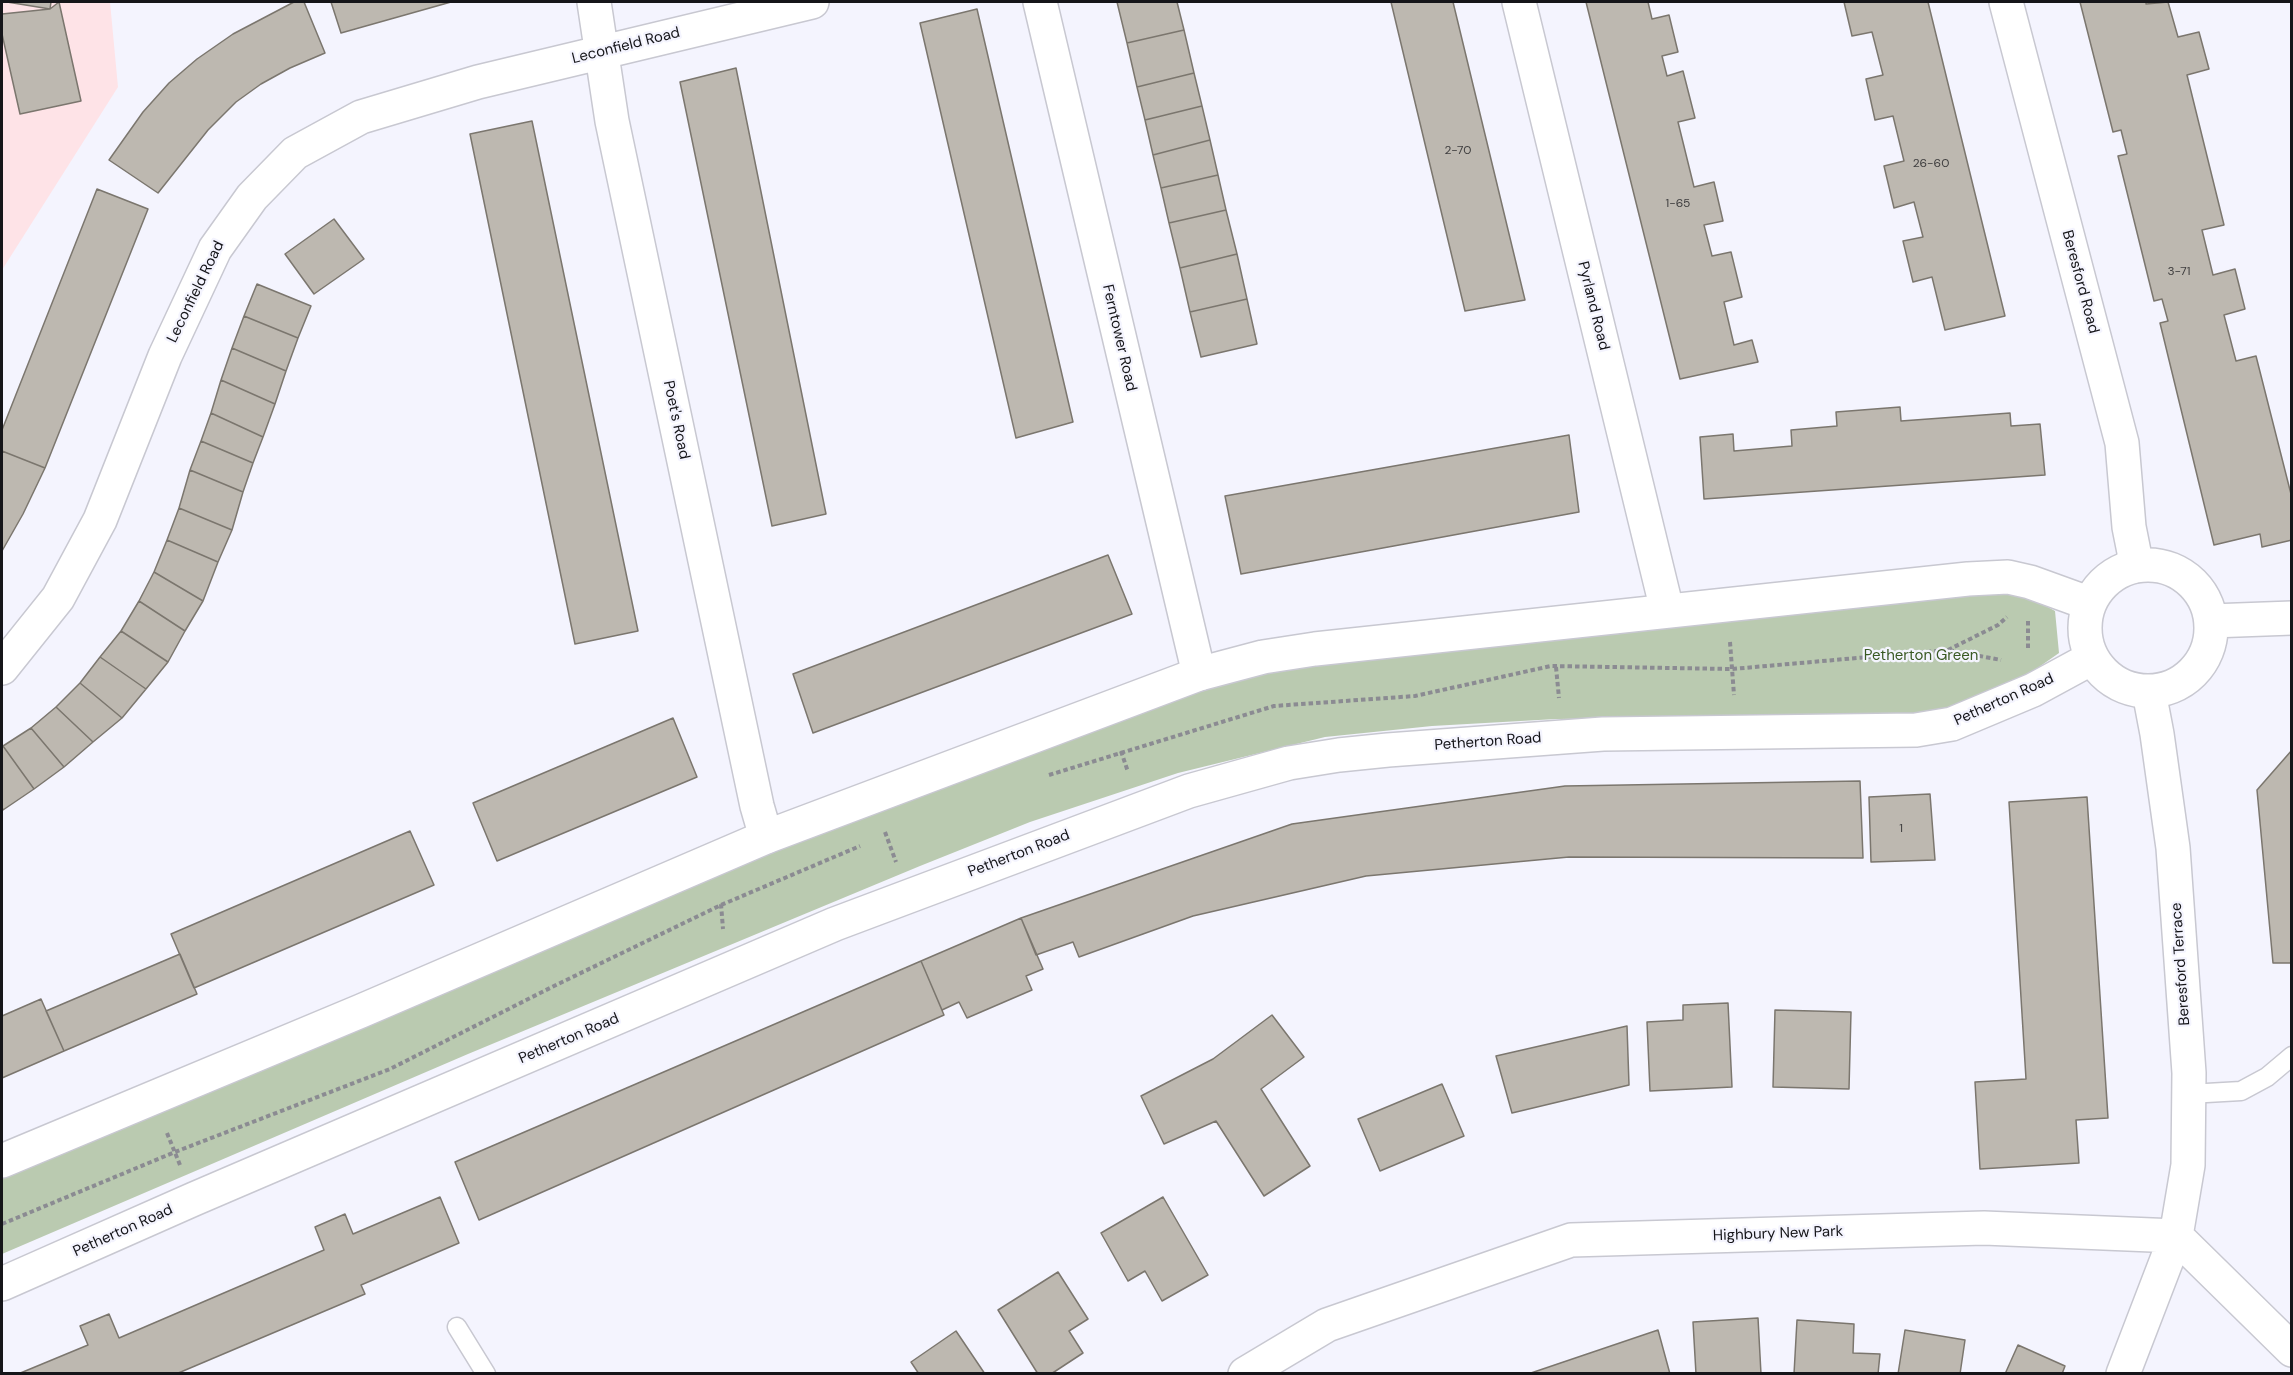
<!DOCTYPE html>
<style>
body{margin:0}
#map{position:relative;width:2293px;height:1375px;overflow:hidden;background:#f4f4fe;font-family:"DM Sans",sans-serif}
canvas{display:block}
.frame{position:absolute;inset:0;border:3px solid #151519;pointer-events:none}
</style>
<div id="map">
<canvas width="2293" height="1375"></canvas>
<div class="frame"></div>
</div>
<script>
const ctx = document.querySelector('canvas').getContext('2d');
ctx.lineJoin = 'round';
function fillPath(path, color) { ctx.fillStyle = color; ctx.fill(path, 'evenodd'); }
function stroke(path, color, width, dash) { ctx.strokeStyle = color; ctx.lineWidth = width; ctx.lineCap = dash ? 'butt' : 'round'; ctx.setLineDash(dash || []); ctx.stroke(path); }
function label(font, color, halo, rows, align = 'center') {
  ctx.font = font + ' "DM Sans",sans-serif'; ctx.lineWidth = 4.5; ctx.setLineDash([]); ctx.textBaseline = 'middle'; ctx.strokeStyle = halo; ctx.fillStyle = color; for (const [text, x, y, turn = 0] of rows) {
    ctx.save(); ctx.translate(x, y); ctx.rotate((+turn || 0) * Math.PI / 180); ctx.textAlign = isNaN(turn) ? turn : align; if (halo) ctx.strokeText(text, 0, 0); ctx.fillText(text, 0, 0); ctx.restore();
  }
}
fillPath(new Path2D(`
 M2,2H110L118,87L2,270Z`), '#fee3e7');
fillPath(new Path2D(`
 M1989,590L2028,596L2055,611L2059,653L2029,674L1947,711L1914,716L1556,719L1432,726L1325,737L1178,773L1030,822L920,866L468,1054L2,1254V1178L658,900L667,892L1173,699L1266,671Z`), '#bacab0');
const building = new Path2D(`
 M7,2H51L50,9Z
 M59,2L81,101L20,114L2,34V14L50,9Z
 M294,2H304L325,53L290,68L261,84L236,102L208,130L158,193L109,160L143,112L169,83L197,59L233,34Z
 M331,2H451L341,33Z
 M1117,2H1177L1184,30L1127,43Z
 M1391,2H1453L1525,300L1465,311Z
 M1586,2H1648L1652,19L1669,15L1678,52L1662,56L1667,76L1683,71L1695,118L1678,122L1694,187L1714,182L1723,221L1704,225L1712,256L1731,252L1742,297L1724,302L1734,345L1752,340L1758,362L1680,379Z
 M1844,2H1928L2005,316L1945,330L1932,277L1913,282L1903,241L1923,237L1914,202L1894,208L1884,166L1904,161L1893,116L1875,120L1866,79L1883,75L1872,32L1852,36Z
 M2080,2H2146V4L2168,2L2178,37L2199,32L2209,69L2187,75L2224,225L2202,230L2213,275L2235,269L2245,309L2224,315L2236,361L2256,356L2292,498V540L2262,547L2260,534L2214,545L2160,323L2168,321L2162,299L2154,301L2118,156L2127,154L2121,130L2113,132Z
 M977,9L1073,422L1016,438L920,23Z
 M1184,30L1194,73L1137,87L1127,43Z
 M736,68L826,514L772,526L680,82Z
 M1194,73L1202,106L1145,120L1137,87Z
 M1202,106L1210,140L1153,155L1145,120Z
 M532,121L638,631L575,644L470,134Z
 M1210,140L1218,175L1161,188L1153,155Z
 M1218,175L1226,210L1169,223L1161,188Z
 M97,189L148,209L45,468L2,451V430Z
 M1226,210L1237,254L1180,268L1169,223Z
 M334,219L364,259L314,294L285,254Z
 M1237,254L1247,299L1190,312L1180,268Z
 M257,284L311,306L298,338L244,316Z
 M1247,299L1257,344L1201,357L1190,312Z
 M244,316L298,338L286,371L232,348Z
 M232,348L286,371L275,404L221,380Z
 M221,380L275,404L263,437L211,413Z
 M1900,407L1901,421L2010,413L2011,426L2040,424L2045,475L1704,499L1700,437L1733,434L1734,451L1792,446L1791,430L1837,426L1836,412Z
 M211,413L263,437L253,463L201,441Z
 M1569,435L1579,512L1241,574L1225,496Z
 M201,441L253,463L243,492L190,470Z
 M2,451L45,468L23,514L2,551Z
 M190,470L243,492L232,530L179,508Z
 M179,508L232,530L218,562L167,540Z
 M167,540L218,562L203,601L154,572Z
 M1108,555L1132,614L813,733L793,674Z
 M154,572L203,601L185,631L139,601Z
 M139,601L185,631L168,662L121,631Z
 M121,631L168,662L146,689L100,657Z
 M100,657L146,689L122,718L80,683Z
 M80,683L122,718L93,742L56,707Z
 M56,707L93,742L64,767L31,728Z
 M673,718L697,777L497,861L473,803Z
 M31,728L64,767L34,789L3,746Z
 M3,746L34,789L3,810L2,807V747Z
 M2292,750V963H2273L2257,790Z
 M1860,781L1863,858L1569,857L1366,876L1193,916L1079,957L1073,942L1036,955L1021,918L1292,824L1565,786Z
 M1930,794L1935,860L1871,862L1869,797Z
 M2087,797L2108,1118L2076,1120L2079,1163L1980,1169L1975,1082L2026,1079L2009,802Z
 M410,831L434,885L194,988L171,934Z
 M1021,918L1043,969L1026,976L1032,990L967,1018L959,1002L942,1010L921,961Z
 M180,954L197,994L64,1051L46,1011Z
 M921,961L944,1015L479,1220L455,1162Z
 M41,999L64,1051L2,1078V1016Z
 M1728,1003L1732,1087L1650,1091L1647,1022L1683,1020V1005Z
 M1775,1010L1851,1012L1849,1089L1773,1087Z
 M1272,1015L1304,1057L1261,1089L1310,1166L1264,1196L1216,1121L1164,1144L1141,1096L1213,1059Z
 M1627,1026L1629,1085L1512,1113L1496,1056Z
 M1442,1084L1464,1136L1380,1171L1358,1119Z
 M440,1197L459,1243L361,1285L365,1294L176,1374H18L88,1345L80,1326L109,1314L119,1338L324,1250L315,1227L345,1214L353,1234Z
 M1163,1197L1208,1275L1162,1301L1145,1271L1128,1281L1101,1233Z
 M1058,1272L1088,1319L1069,1331L1083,1353L1051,1374H1038L998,1310Z
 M1758,1318L1761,1374H1696L1693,1322Z
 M1797,1320L1854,1324L1853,1353L1880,1354L1878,1374H1794Z
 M1658,1330L1670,1374H1528Z
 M1905,1330L1965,1340L1960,1374H1898Z
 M956,1331L985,1374H919L911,1362Z
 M2018,1345L2065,1366L2062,1374H2005Z`);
fillPath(building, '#bdb8b0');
stroke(building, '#7b766e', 1.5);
const lane = new Path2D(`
 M2189,1094L2241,1091L2267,1077L2292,1056
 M457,1327L486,1374`);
const street = new Path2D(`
 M594,2L612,121L757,806L766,837
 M1040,2L1199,674
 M1519,2L1667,610
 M2006,2L2122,443L2129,527L2134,552V566
 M2,668L58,598L100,520L165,356L215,249L252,197L295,153L361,117L478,82L812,2
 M1245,1374L1327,1325L1571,1240L1984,1228L2176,1236L2292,1350
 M2123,1374L2176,1236L2188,1165L2189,1073L2173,848L2157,734L2149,692`);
const secondary = new Path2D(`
 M2085 628a63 63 0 1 1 126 0a63 63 0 1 1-126 0Z
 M2211,621L2292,618
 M2,1161L361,1011L766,837L1199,674L1263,657L1315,649L1968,579L2008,577L2030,582L2088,603
 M2,1284L194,1199L835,924L1189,791L1289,763L1339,755L1388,750L1603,734L1916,730L1952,724L2033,690L2092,658`);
stroke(lane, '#c8c8d1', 21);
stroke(street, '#c8c8d1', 36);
stroke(secondary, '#c8c8d1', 36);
stroke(new Path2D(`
 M2028,621V649
 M1730,642L1734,695
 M1948,650L1998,625L2007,617
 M1556,667L1559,698
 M1121,751L1128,772
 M1049,775L1274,706L1415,696L1551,666L1732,669L1948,650L2001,660
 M885,832L896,862
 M721,904L723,929
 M167,1133L180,1165
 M2,1224L175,1152L390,1069L554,986L721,905L860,846`), '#8b8b92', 4, [4.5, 3]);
stroke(lane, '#fff', 18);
stroke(street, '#fff', 33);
stroke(secondary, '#fff', 33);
label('12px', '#3f3e3f', null, [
 ["2-70",1458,151],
 ["26-60",1931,164],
 ["1-65",1678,204],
 ["3-71",2179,272],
 ["1",1901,829]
]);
label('15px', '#151519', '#f4f4fe', [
 ["Leconfield Road",626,46,-14],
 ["Beresford Road",2080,282,75],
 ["Leconfield Road",196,292,-64],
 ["Pyrland Road",1593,306,76],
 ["Ferntower Road",1119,338,77],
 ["Poet's Road",676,420,78],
 ["Petherton Road",2004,700,-24],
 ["Petherton Road",1488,742,-4],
 ["Petherton Road",1019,854,-21],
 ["Beresford Terrace",2181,964,-94],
 ["Petherton Road",569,1039,-23],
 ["Petherton Road",123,1231,-24],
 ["Highbury New Park",1778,1234,-2]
]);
label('15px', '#395923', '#f4f4fe', [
 ["Petherton Green",1921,656]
]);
</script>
